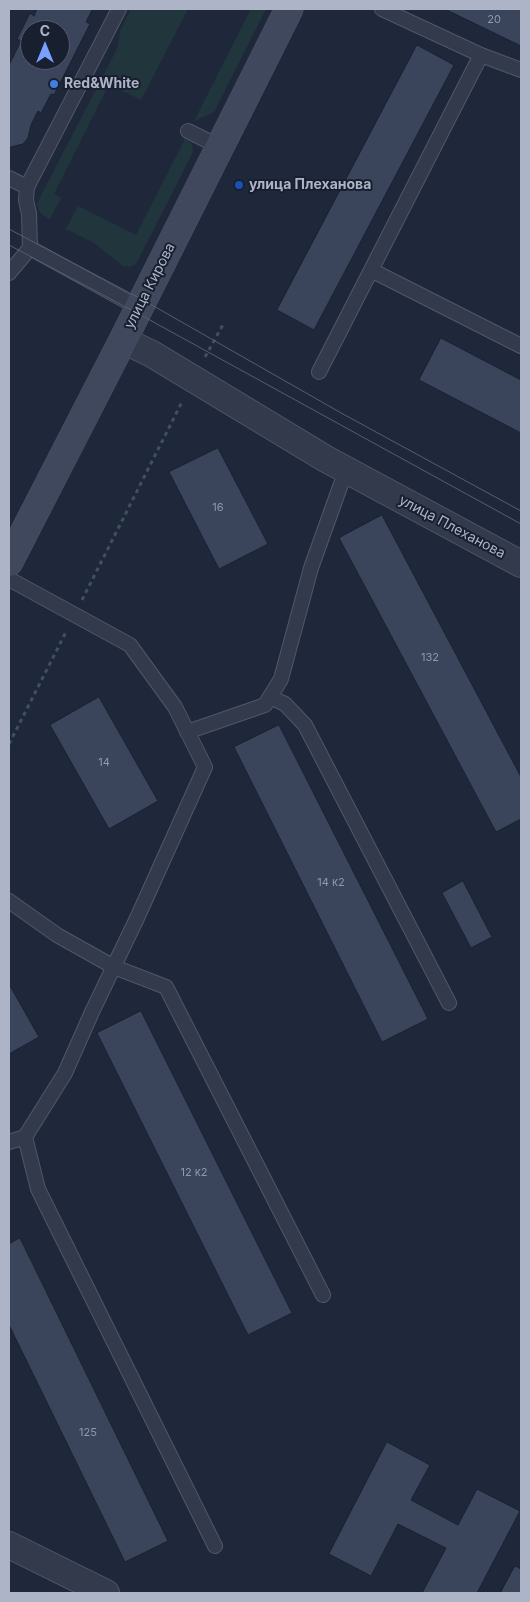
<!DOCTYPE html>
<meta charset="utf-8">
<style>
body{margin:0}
#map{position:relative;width:530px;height:1602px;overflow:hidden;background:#1f283b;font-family:Inter,sans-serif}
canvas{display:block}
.frame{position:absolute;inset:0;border:10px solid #adb4c7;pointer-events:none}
.north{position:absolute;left:20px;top:20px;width:50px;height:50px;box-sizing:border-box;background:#181f2f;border:1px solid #545b6c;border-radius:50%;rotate:0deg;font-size:14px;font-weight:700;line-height:20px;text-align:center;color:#adb4c7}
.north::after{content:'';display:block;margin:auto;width:18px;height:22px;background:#7aa0ff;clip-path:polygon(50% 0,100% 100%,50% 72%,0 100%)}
</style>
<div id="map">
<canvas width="530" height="1602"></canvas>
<div class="frame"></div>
<div class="north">С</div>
</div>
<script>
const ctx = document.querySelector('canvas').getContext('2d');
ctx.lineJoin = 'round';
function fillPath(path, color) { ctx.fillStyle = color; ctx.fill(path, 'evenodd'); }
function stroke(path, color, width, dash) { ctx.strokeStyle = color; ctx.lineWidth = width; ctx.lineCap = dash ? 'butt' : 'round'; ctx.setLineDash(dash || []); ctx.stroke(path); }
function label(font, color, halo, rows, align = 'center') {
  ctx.font = font + ' Inter,sans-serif'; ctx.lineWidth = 4; ctx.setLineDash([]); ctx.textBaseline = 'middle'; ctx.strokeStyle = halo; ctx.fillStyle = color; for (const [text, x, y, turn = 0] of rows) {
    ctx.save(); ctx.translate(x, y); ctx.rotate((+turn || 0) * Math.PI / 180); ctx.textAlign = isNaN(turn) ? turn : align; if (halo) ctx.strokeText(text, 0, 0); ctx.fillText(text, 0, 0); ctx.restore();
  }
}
fillPath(new Path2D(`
 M131,9H188L141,100L109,84L54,194L61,198L50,219C42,215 38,212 37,203L118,47L120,31Z
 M251,9H266L214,112L194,121Z
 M185,139L192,144L193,152L136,264L130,267L123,266L94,243L66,229L78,206L136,235Z`), '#21363c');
const building = new Path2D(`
 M37,9H89L92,10L86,22L90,24L54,95L51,94L41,113L38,111L31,125L28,138L23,144L11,147H9V65L21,41L17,39L30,13L34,16ZM30,30H60V60H30Z
 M445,9H521V46L490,31Z
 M417,45L454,65L314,330L277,310Z
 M441,338L521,380V433L419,380Z
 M218,448L268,544L219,569L169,472Z
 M382,515L521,777V819L496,832L339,538Z
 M99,697L158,801L109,829L50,725Z
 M279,725L428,1019L382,1042L234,747Z
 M463,881L492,937L471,948L442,893Z
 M9,984L39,1037L9,1054Z
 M141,1011L292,1313L248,1335L97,1033Z
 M20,1238L168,1541L125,1562L9,1325V1244Z
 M387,1442L430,1465L411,1500L458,1525L477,1489L520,1511L477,1593H422L446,1548L398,1524L371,1576L329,1554Z
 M515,1566L521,1569V1593H503L501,1592Z`);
fillPath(building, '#3a445b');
stroke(building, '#1a2131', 1);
const lane = new Path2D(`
 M382,9L481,55L521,70
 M188,131L220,147
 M9,178L27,187L26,200L29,214L30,248L139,308
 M27,187L119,9
 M371,270L521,346
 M9,273L30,248
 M319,372L481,55
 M9,579L130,645L175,707L205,767L138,916L92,1012L65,1073L25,1137
 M270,697L285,704L305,725L449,1003
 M187,732L265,705L281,679L311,568L346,470
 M9,901L57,935L114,967L166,987L323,1295
 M9,1142L25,1137L38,1189L215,1546`);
const street = new Path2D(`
 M123,340L152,354L326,459L521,564
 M9,1545L106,1593`);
const secondary = new Path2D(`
 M9,562L123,340L289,9`);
stroke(lane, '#505768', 16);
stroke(street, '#505768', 28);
stroke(secondary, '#505768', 29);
stroke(new Path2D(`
 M205,357L224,323
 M82,600L183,400
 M9,744L67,630`), '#3e5359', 3, [4, 4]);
stroke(lane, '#323a4b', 14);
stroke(street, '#323a4b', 26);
stroke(secondary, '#40485e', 28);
stroke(new Path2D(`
 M9,229L143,300L343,414L521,511
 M9,245L137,313L521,524`), '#545d72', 1);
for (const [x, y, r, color] of [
 [54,84,5,"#3f7fe0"],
 [239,185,5,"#1a4fb4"]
]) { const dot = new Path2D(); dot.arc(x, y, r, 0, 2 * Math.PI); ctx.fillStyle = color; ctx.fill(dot); stroke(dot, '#181f2f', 2); }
label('11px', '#9098ac', null, [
 ["20",494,20],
 ["16",218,508],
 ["132",430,658],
 ["14",104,763],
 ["14 к2",331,883],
 ["12 к2",194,1173],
 ["125",88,1433]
]);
label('bold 14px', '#adb4c7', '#181f2f', [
 ["Red&White",64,84],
 ["улица Плеханова",249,185]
], 'left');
label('14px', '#adb4c7', '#181f2f', [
 ["улица Кирова",150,286,-63],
 ["улица Плеханова",452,527,28]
]);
</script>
